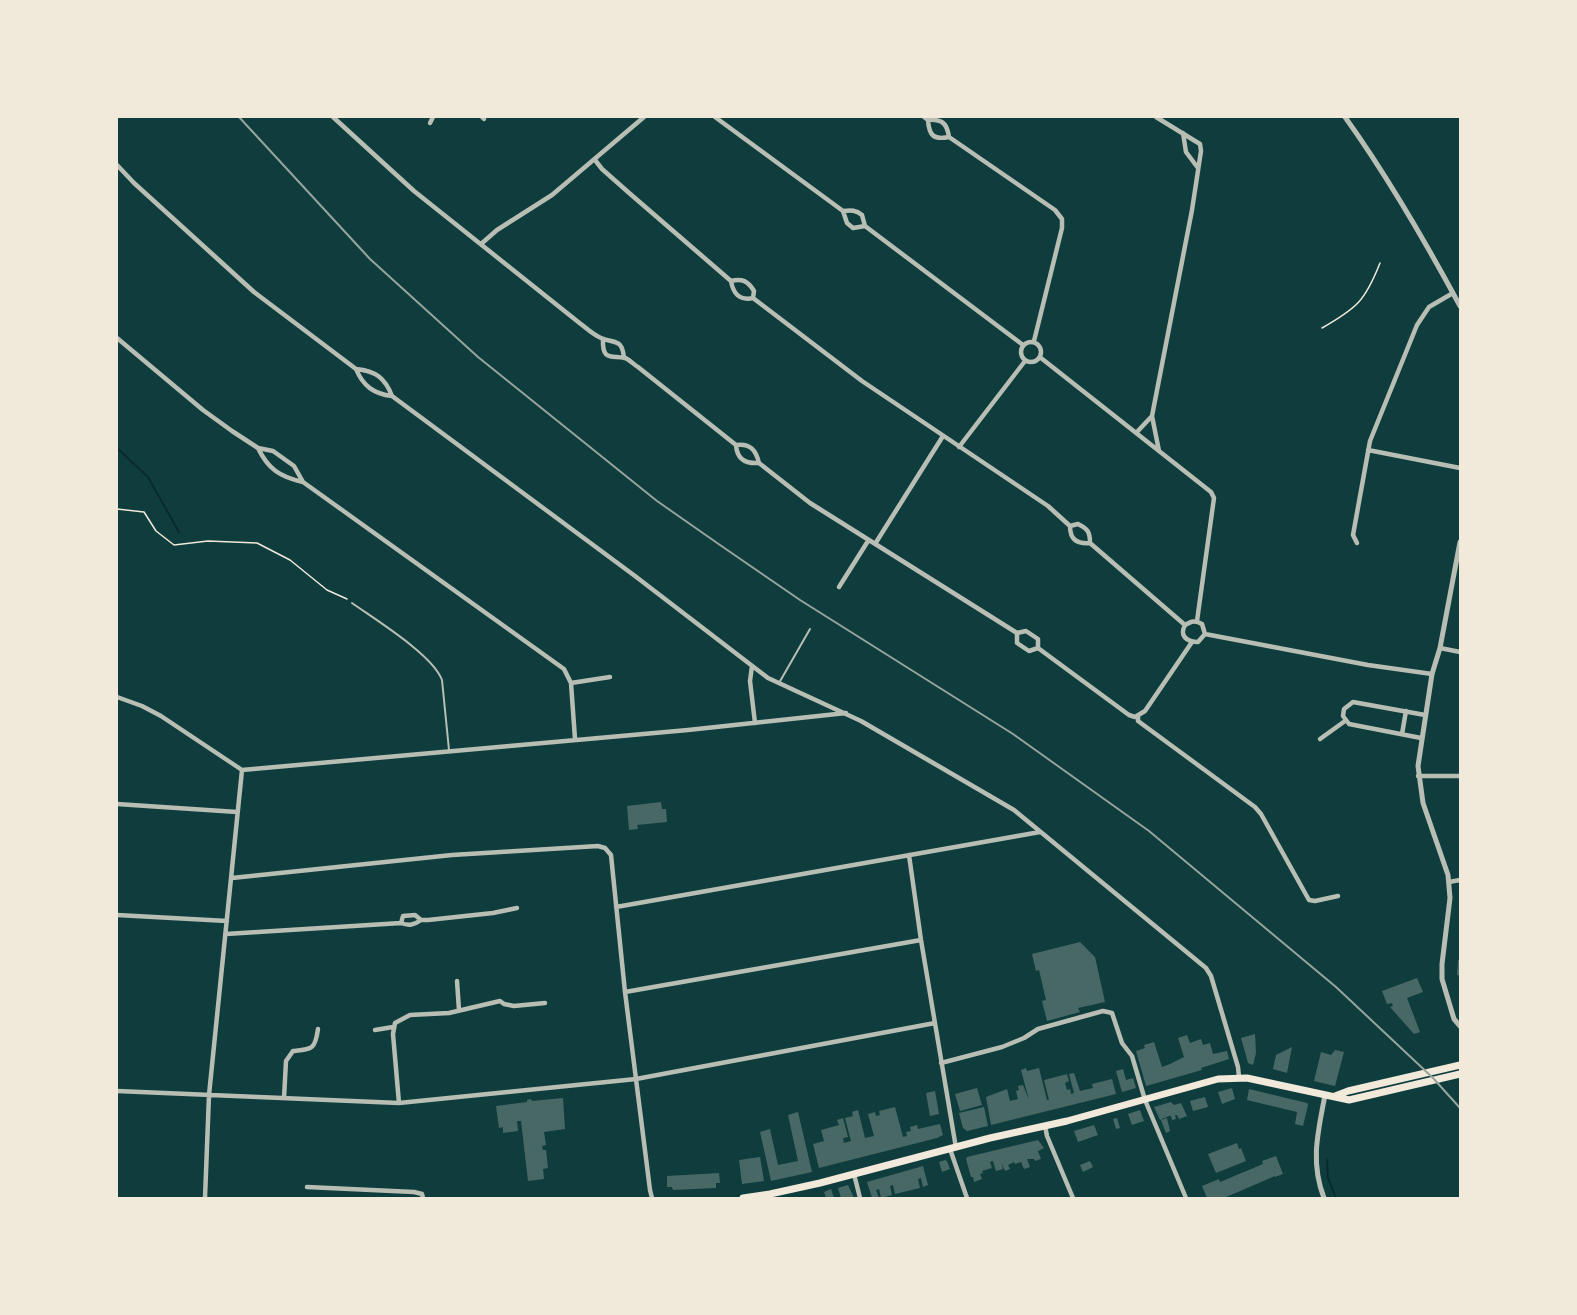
<!DOCTYPE html>
<style>
body{margin:0}
#map{position:relative;width:1577px;height:1315px;overflow:hidden;background:#0f3d3e;font-family:Helvetica,sans-serif}
canvas{display:block}
.frame{position:absolute;inset:0;border:118px solid #f1e9da;pointer-events:none}
</style>
<div id="map">
<canvas width="1577" height="1315"></canvas>
<div class="frame"></div>
</div>
<script>
const ctx = document.querySelector('canvas').getContext('2d');
ctx.lineJoin = 'round';
function stroke(path, color, width, dash) { ctx.strokeStyle = color; ctx.lineWidth = width; ctx.lineCap = dash ? 'butt' : 'round'; ctx.setLineDash(dash || []); ctx.stroke(path); }
function fillPath(path, color) { ctx.fillStyle = color; ctx.fill(path, 'evenodd'); }
stroke(new Path2D(`
 M117,448L148,477L179,532
 M1327,1160L1328,1178L1336,1198`), '#0a2a2b', 2);
fillPath(new Path2D(`
 M661,802L662,809H666L667,822L637,825L638,829L629,830L627,806Z
 M1080,942L1095,957L1105,1002L1078,1008L1080,1012L1047,1021L1042,1001L1046,1000L1039,970L1036,971L1032,954Z
 M1458,960H1460V976L1457,975Z
 M1417,978L1423,992L1407,998L1420,1032L1414,1034L1390,1007L1393,1006L1392,1003L1387,1004L1382,991Z
 M1255,1034L1256,1053L1253,1065L1248,1063L1241,1038Z
 M1187,1035L1190,1043L1201,1039L1203,1045L1210,1043L1213,1054L1227,1051L1229,1059L1201,1068L1202,1070L1146,1086L1136,1051L1145,1048L1144,1045L1154,1042L1162,1067L1170,1064L1184,1057L1178,1038Z
 M1292,1047L1287,1073L1273,1069L1276,1055Z
 M1335,1050L1344,1052L1335,1086L1314,1081L1321,1052L1331,1055Z
 M1026,1068L1027,1071L1039,1068L1047,1100H1049L1044,1080L1067,1074L1069,1081L1065,1083L1067,1090L1070,1089L1071,1094L1074,1093L1069,1074L1074,1073L1080,1091L1093,1088L1092,1084L1112,1079L1116,1094L991,1125L986,1097L1007,1089L1010,1101L1018,1099L1016,1091L1019,1090L1018,1086L1023,1085L1029,1100L1021,1070Z
 M1123,1069L1126,1080L1133,1078L1136,1088L1122,1092L1116,1071Z
 M977,1088L982,1105L960,1111L955,1094Z
 M1232,1088L1235,1099L1222,1104L1218,1092Z
 M1249,1089L1307,1103L1308,1105L1303,1126L1295,1124L1297,1112L1247,1100Z
 M935,1091L939,1114L930,1116L926,1093Z
 M1205,1097L1208,1107L1193,1111L1190,1101Z
 M563,1098L565,1129L544,1132L546,1145L542,1146L543,1150H546L548,1168L543,1169L544,1179L528,1181L521,1121H517L518,1131L503,1133V1127L499,1128L496,1106L527,1102V1100L531,1099L532,1101Z
 M1171,1102L1174,1105L1181,1103L1187,1116L1179,1119L1177,1115H1175L1176,1119L1172,1120L1171,1116H1169L1160,1120L1154,1107Z
 M895,1107L903,1137L907,1136L906,1132L911,1131L910,1127L917,1125L918,1129L940,1124L943,1135L937,1138L819,1168L813,1144L824,1141L821,1130L839,1125L837,1120L843,1118L848,1137L843,1138L844,1143L851,1141L845,1118L853,1116L852,1112L858,1110L865,1138L874,1136L868,1114L875,1112L876,1116L880,1115L879,1111Z
 M984,1107L988,1126L967,1131L963,1128L959,1113Z
 M1140,1110L1144,1121L1132,1125L1128,1114Z
 M798,1112L812,1172L771,1181L760,1132L770,1129L778,1165L798,1161L788,1115Z
 M1117,1118L1120,1128L1116,1129L1113,1119Z
 M1167,1118L1170,1131L1166,1133L1161,1120Z
 M1094,1125L1098,1135L1078,1142L1074,1131Z
 M1038,1140L1044,1148L1038,1151L1041,1159L1035,1161L1034,1159H1027L1030,1167L1024,1169L1021,1162L1015,1164L1014,1162L1008,1165L1010,1169L1005,1171L1001,1162L1003,1169L996,1171L993,1161L990,1162L992,1168L982,1171L983,1173L980,1174L982,1179L974,1182L973,1177H971L966,1159L967,1157Z
 M1237,1143L1239,1149L1241,1148L1246,1161L1216,1173L1208,1154Z
 M1276,1156L1283,1174L1275,1177V1176L1224,1198H1207L1202,1186L1219,1179L1220,1182L1263,1164L1262,1161Z
 M760,1157L764,1181L742,1184L739,1160Z
 M945,1160L947,1161L950,1169L942,1172L939,1162Z
 M1090,1161L1093,1167L1083,1172L1080,1165Z
 M923,1166L928,1185L923,1187L921,1178L918,1179L920,1188L895,1194L893,1185L890,1186L892,1195L881,1198L879,1189L876,1190L879,1198H872L867,1182Z
 M719,1173L720,1183H716V1188L673,1190L672,1187H667V1176Z
 M848,1185L854,1198H841L838,1188Z
 M831,1189L834,1198H826L824,1192Z`), '#486865');
stroke(new Path2D(`
 M1322,328C1357,308 1365,301 1380,263
 M117,509L144,512L156,531L174,545L208,541L257,543L290,560L327,590L347,599`), '#f1e9da', 1.5);
stroke(new Path2D(`
 M352,603C376,620 433,655 442,680L449,750
 M779,683L810,629`), '#b8beb3', 2);
stroke(new Path2D(`
 M333,117L414,191L577,321C584,326 593,335 601,338C615,344 622,338 624,358
 M482,117L484,119
 M715,117L843,211L847,223L853,228L865,226
 M924,117L928,120C942,119 947,123 949,137
 M1156,117L1200,144L1201,151L1192,210L1152,416L1159,451L1211,492L1214,498L1197,621
 M928,120C929,136 934,140 949,137L1055,210L1062,219V228L1034,341
 M430,123L433,117
 M1183,133L1186,152L1198,168
 M595,160L602,169L628,192L731,281C733,293 739,301 753,298L862,381L1048,506L1070,526C1070,540 1077,544 1090,543L1185,625
 M117,165L134,183L254,292L356,369C376,371 385,378 392,396
 M843,211C851,210 856,210 862,215L865,226L1023,345
 M481,244L497,230L552,195L644,117
 M731,281C742,278 748,281 754,291L753,298
 M117,338L203,410L232,431L258,448L273,451L294,466L303,482
 M603,339C602,362 612,355 625,358C629,359 634,365 638,367L736,445C750,443 756,450 759,463L810,503L1017,633L1026,631L1038,639V648
 M1021 352a10 10 0 1 1 20 0a10 10 0 1 1-20 0Z
 M1041,358L1159,451
 M356,369C363,386 374,394 392,396L635,576L768,678L861,721L1014,810L1206,968L1211,976L1238,1067L1239,1077
 M1136,433L1152,416
 M736,445C737,459 745,464 759,463
 M959,447L1025,361
 M258,448C268,469 280,477 303,482L564,669L571,683L575,739
 M1368,450L1460,468
 M1070,526L1078,524C1088,529 1090,532 1090,543
 M1357,543L1353,535L1370,441L1417,325L1429,307L1453,293
 M875,544L943,436
 M839,587L868,541
 M1185,625C1179,636 1187,642 1198,642L1205,634
 M1185,625C1192,621 1195,620 1202,624L1205,634
 M1017,633V643L1029,651L1038,648
 M1205,634L1368,665L1432,674
 M1038,648L1129,715L1135,717L1145,711L1192,642
 M1440,648L1460,652
 M752,666L750,681L755,723
 M571,683L610,677
 M117,697L142,706L161,716L242,770
 M1138,716V721L1255,807L1261,814L1309,900L1315,901L1338,896
 M1402,734L1406,711
 M1421,738L1349,724L1343,716L1344,709L1353,702L1425,715
 M1320,739L1345,721
 M242,770L688,730L846,713
 M1418,776H1460
 M117,804L237,812
 M909,855L921,940L956,1148
 M232,878L452,855L598,846L605,848L611,855L625,992L650,1190L652,1198
 M1449,882L1460,880
 M616,907L1040,832
 M117,915L227,921
 M401,923L403,916L415,915L421,920H428L493,913L517,908
 M226,934L401,923C409,926 414,925 421,920
 M457,981L459,1010
 M625,992L921,940
 M375,1030L393,1027
 M941,1063L1002,1047L1024,1038L1038,1029L1103,1011L1112,1013L1122,1043L1132,1056L1145,1100L1186,1198
 M117,1091L399,1103L636,1079L935,1023
 M284,1098L286,1061L293,1051C312,1049 315,1050 318,1029
 M399,1103L393,1034L395,1023L410,1015L449,1013L500,1001L504,1004L514,1006L545,1003
 M1045,1126L1047,1136L1073,1198
 M950,1149L967,1198
 M854,1174L860,1198
 M307,1187L414,1192L422,1194L423,1198
 M205,1198L209,1095L242,770`), '#b8beb3', 4.5);
stroke(new Path2D(`
 M1345,117C1388,177 1425,241 1460,306
 M1460,542L1440,648L1432,674L1418,766L1423,803L1448,875L1450,898L1442,964V979L1454,1019L1460,1026
 M1324,1198C1310,1162 1318,1132 1325,1095`), '#b8beb3', 5);
stroke(new Path2D(`
 M1335,1096L1348,1091L1460,1065
 M743,1198L770,1194L820,1183L990,1138L1067,1121L1218,1079L1247,1078L1349,1100L1460,1074`), '#f1e9da', 7);
stroke(new Path2D(`
 M239,117L370,259L478,357L657,501L720,545L800,600L1013,734L1149,831L1336,987L1433,1078L1460,1108`), '#97a49c', 2);
</script>
